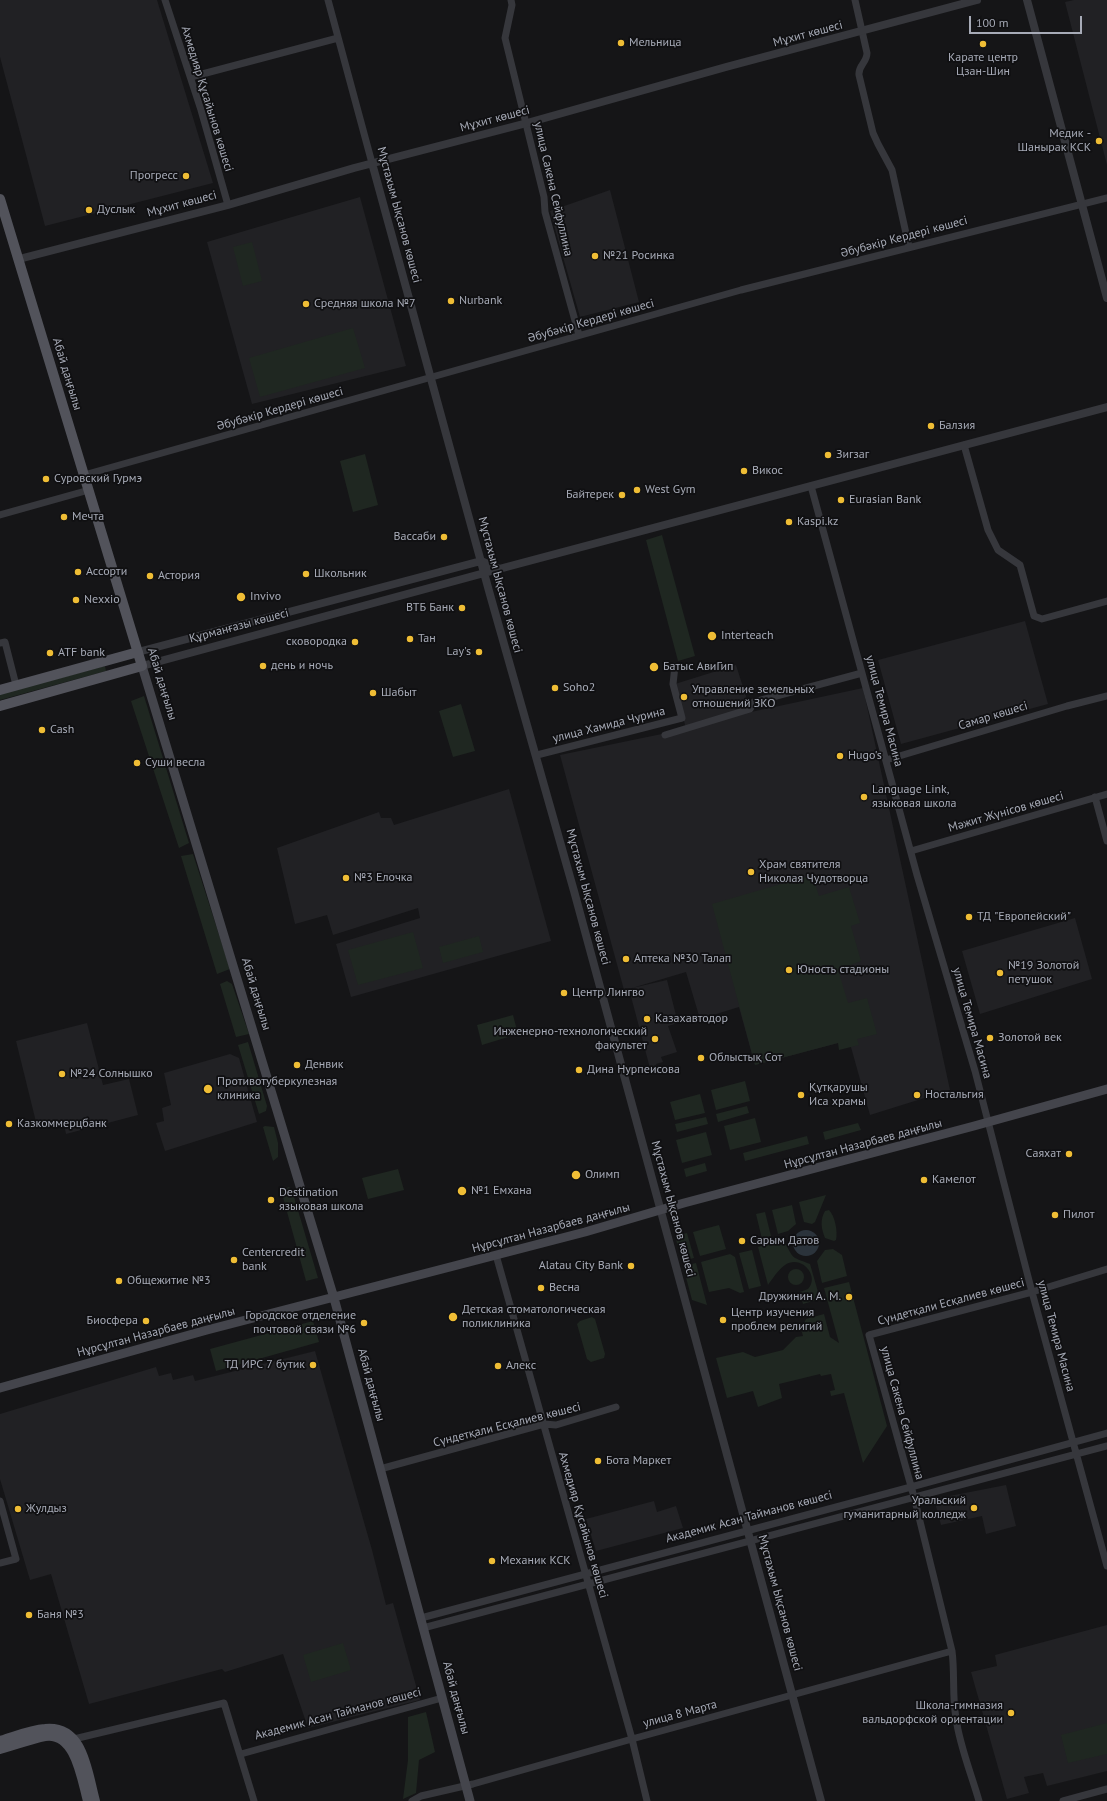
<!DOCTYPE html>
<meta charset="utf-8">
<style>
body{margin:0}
#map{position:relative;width:1107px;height:1801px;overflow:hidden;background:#151517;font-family:"PT Sans",sans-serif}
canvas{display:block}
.scale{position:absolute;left:969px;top:16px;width:113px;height:18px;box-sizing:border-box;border:2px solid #a7abb7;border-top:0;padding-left:5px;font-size:12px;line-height:14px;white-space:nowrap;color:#a7abb7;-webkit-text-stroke:3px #101012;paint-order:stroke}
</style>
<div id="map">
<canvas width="1107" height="1801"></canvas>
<div class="scale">100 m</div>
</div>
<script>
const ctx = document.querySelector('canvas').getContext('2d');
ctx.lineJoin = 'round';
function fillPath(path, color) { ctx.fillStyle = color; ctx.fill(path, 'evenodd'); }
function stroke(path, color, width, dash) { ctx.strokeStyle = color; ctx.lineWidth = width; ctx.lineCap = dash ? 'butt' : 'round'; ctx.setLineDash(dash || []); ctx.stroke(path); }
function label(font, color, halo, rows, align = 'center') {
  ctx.font = font + ' "PT Sans",sans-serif'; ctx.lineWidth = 3.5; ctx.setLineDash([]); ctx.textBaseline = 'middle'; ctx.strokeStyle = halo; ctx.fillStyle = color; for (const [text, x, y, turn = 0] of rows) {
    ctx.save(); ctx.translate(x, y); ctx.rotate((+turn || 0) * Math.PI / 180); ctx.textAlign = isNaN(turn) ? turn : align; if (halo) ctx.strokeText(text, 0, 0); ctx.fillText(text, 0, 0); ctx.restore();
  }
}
fillPath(new Path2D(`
 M0,0H157L213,183L45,226L0,57Z
 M1074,0H1107V165L1065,2Z
 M610,190L639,302L580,317L550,211Z
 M360,197L406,366L252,404L207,242Z
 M1025,621L1048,704L901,744L878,660Z
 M736,665L751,712L863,688L950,1090L870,1115L849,1040L755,1065L739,1007L700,1019L686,972L632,988L667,980L678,1023L668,1026L677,1052L661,1057L663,1062L656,1064L658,1070L651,1072L629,989L624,990L560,755L686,729L675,684Z
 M509,789L551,941L351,997L336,944L420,918L418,908L333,935L327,915L295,924L277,848L379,812L381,818H391L394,825Z
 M1075,918L1092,979L980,1014L962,951Z
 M87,1023L103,1085L129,1079L138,1115L66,1134L63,1120L37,1126L16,1041Z
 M230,1054L239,1058L257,1122L165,1151L156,1123L164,1121L162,1108L171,1105L164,1073Z
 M315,1351L372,1550L386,1605L393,1603L420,1700L308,1728L283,1654L225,1672L222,1669L89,1704L51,1574L30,1580L0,1479V1414L156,1367L159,1376L171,1373L173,1380L193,1375L195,1381Z
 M1006,1485L1016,1526L986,1534L982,1516L941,1525L934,1499Z
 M654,1501L657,1512L676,1506L683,1528L596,1551L586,1519Z
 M1107,1625V1771L1047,1786L1043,1773L1024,1777L1029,1793L1007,1799L971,1672L997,1666L995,1655Z`), '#212124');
fillPath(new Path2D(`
 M252,242L262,281L243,286L233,247Z
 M353,328L365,368L260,397L249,358Z
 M365,454L378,505L353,512L340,461Z
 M662,535L695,656L678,661L646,540Z
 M105,666L106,671L0,700V694Z
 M144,696L189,843L179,848L131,701Z
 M461,704L475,751L453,757L439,711Z
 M193,854L230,969L217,974L181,856Z
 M812,875L819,896L849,887L860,923L851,926L861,961L838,970L848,1003L867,998L877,1034L857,1039L859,1045L839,1050L838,1043L755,1065L712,904Z
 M413,932L423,968L358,985L348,950Z
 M479,936L483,952L443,963L439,947Z
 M227,981L232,984L249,1034L236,1037L220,984Z
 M513,1015L518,1034L482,1045L477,1025Z
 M248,1042L267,1106L266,1111L259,1114L238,1045Z
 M745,1081L750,1101L716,1110L711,1090Z
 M700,1094L705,1113L675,1120L670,1102Z
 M747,1106L749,1113L718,1122L716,1114Z
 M706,1117L708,1124L677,1132L675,1124Z
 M755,1118L761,1142L730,1150L724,1126Z
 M858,1123L861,1130L825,1140L823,1132Z
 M265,1126L274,1127L278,1143V1157L273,1161L263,1127Z
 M706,1132L712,1155L682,1163L676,1140Z
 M807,1136L809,1144L745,1161L743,1153Z
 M705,1163L707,1171L686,1177L684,1169Z
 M398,1169L404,1190L368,1199L362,1178Z
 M289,1187L292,1190L318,1278L306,1281L281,1190Z
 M826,1195L815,1222L812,1224L804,1222L799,1202Z
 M792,1205L796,1224L788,1231L778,1234L772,1210Z
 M829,1210C835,1216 838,1232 836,1240L834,1241L825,1238C821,1228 820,1220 825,1211Z
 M765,1212L771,1236L762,1239L756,1214Z
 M719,1225L726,1249L700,1256L693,1232Z
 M687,1233L694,1258L682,1261L675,1236Z
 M778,1242L785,1243C795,1261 791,1256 810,1264L820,1299L803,1304L800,1292L808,1289C820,1277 802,1254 785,1265C778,1270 773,1278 768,1285L758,1247Z
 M833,1249L842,1255L847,1276L822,1283L817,1261L825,1250Z
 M752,1250L761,1286L749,1289L739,1253Z
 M730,1254L735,1257L744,1292L740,1293L729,1288L709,1292L701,1262Z
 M696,1263L707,1305L692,1300L683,1266Z
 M788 1277a8 8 0 1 1 16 0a8 8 0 1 1-16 0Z
 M849,1282L887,1426L863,1463L844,1393L831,1396L830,1391L835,1390L831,1374L821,1376L820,1374L779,1384L782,1398L758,1407L753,1391L727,1398L716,1358L743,1352L755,1357L783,1350L796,1337L803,1336L801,1329L806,1319L824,1314L830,1337L839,1343L824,1288Z
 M592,1317L595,1319L605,1354L604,1358L591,1362L587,1359L577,1324L580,1321Z
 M313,1321L319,1342L216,1371L210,1349Z
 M343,1643L351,1670L311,1682L303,1655Z
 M426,1712L435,1752L419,1760L416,1793L403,1799L408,1760V1717Z
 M1107,1723V1754L1068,1763L1061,1735Z`), '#1f2721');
fillPath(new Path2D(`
 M793 1243a13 13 0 1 1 26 0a13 13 0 1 1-26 0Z`), '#2b333b');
stroke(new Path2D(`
 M165,0L201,110L228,205
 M328,0L372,163
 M511,0L512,5L505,38L544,197L545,212L579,335
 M855,0L867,53C867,63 858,65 859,75L873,133L878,144L892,170L909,247
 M191,77L338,38
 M964,445L988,530L998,550L1020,565L1034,616L1042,619L1107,601
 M84,475L741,290L1107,198
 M811,486L917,875L975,1071L1032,1292L1107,1566
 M0,515L89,490
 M0,643L5,642L16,685
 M665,735L750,709L754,702L862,673
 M537,755L682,718L673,684L675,666
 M886,760L1067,706L1107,696
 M1095,797L1107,841
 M911,851L1107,794
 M496,1255L632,1739L647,1801
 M380,1469L544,1424L556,1425L616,1407
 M0,1501L16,1559L0,1563
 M421,1618L911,1487L1107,1433
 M423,1628L1107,1446
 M74,1739L224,1703L254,1801
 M241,1754L442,1698
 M412,1801L421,1796L473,1784L632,1739L952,1651
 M979,1801C972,1776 959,1744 956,1718C952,1696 955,1674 952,1651L914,1497L869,1335L1032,1292L1107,1269
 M1063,1801L1107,1789`), '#36373c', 7);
stroke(new Path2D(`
 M1027,0L1107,298
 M372,163L489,591L574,891L821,1801
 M19,259L228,205L354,168L527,123L726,67L977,0
 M138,652L481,561L499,569
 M142,666L499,569L1107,407`), '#36373c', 8);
stroke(new Path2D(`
 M142,666L334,1298L470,1801
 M0,1388L207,1330L585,1232L684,1203L974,1126L1107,1089`), '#44454c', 9);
stroke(new Path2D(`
 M0,199L142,666L0,706
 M0,690L138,652
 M0,1741C14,1737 30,1730 45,1729C84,1725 87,1773 95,1801
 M0,1749C15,1745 30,1739 45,1736C76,1731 82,1780 88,1801`), '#52535b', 10);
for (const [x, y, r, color] of [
 [621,43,4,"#efbd35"],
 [983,44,4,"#efbd35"],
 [1099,141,4,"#efbd35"],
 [186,176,4,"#efbd35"],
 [89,210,4,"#efbd35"],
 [595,256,4,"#efbd35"],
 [451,301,4,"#efbd35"],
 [306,304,4,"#efbd35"],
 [931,426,4,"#efbd35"],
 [828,455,4,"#efbd35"],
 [744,471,4,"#efbd35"],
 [46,479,4,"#efbd35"],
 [637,490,4,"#efbd35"],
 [622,495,4,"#efbd35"],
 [841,500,4,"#efbd35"],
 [64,517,4,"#efbd35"],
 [789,522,4,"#efbd35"],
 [444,537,4,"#efbd35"],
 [78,572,4,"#efbd35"],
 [306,574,4,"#efbd35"],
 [150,576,4,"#efbd35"],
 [241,597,5,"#efbd35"],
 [76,600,4,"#efbd35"],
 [462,608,4,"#efbd35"],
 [712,636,5,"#efbd35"],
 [410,639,4,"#efbd35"],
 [355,642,4,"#efbd35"],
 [479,652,4,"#efbd35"],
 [50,653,4,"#efbd35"],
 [263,666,4,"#efbd35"],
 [654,667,5,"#efbd35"],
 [555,688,4,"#efbd35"],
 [373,693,4,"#efbd35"],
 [684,697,4,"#efbd35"],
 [42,730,4,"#efbd35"],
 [840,756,4,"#efbd35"],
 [137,763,4,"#efbd35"],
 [864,797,4,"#efbd35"],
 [751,872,4,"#efbd35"],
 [346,878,4,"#efbd35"],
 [969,917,4,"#efbd35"],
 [626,959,4,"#efbd35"],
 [789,970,4,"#efbd35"],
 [1000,973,4,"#efbd35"],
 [564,993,4,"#efbd35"],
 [647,1019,4,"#efbd35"],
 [990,1038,4,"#efbd35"],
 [655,1039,4,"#efbd35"],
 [701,1058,4,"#efbd35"],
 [297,1065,4,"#efbd35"],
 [579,1070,4,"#efbd35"],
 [62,1074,4,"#efbd35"],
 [208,1089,5,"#efbd35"],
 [801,1095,4,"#efbd35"],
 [917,1095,4,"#efbd35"],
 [9,1124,4,"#efbd35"],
 [1069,1154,4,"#efbd35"],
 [576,1175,5,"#efbd35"],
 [924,1180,4,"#efbd35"],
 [462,1191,5,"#efbd35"],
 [271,1200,4,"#efbd35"],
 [1055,1215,4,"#efbd35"],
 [742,1241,4,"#efbd35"],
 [234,1260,4,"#efbd35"],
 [631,1266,4,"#efbd35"],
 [119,1281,4,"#efbd35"],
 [541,1288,4,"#efbd35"],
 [849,1297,4,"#efbd35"],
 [453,1317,5,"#efbd35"],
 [723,1320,4,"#efbd35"],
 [146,1321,4,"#efbd35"],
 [364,1323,4,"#efbd35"],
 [313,1365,4,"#efbd35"],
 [498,1366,4,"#efbd35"],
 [598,1461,4,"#efbd35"],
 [974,1508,4,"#efbd35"],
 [18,1509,4,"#efbd35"],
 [492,1561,4,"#efbd35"],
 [29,1615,4,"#efbd35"],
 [1011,1713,4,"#efbd35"]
]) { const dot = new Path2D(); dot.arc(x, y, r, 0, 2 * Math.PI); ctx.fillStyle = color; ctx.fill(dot); stroke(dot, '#101012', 1.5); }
label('12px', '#a7abb7', '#101012', [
 ["Мұхит көшесі",808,34,-15],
 ["Ахмедияр Құсайынов көшесі",207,99,73],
 ["Мұхит көшесі",495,119,-15],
 ["улица Сакена Сейфуллина",553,189,77],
 ["Мұхит көшесі",182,204,-15],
 ["Мұстахым Ықсанов көшесі",399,215,75],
 ["Әбубәкір Кердері көшесі",904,237,-15],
 ["Әбубәкір Кердері көшесі",591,321,-16],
 ["Абай даңғылы",67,374,73],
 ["Әбубәкір Кердері көшесі",280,409,-16],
 ["Мұстахым Ықсанов көшесі",500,585,75],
 ["Құрманғазы көшесі",239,626,-15],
 ["Абай даңғылы",162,684,73],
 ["улица Темира Масина",884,711,75],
 ["Самар көшесі",993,716,-17],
 ["улица Хамида Чурина",609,725,-14],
 ["Мәжит Жүнісов көшесі",1006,812,-16],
 ["Мұстахым Ықсанов көшесі",588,897,75],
 ["Абай даңғылы",256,994,73],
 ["улица Темира Масина",972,1023,74],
 ["Нұрсұлтан Назарбаев даңғылы",863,1144,-15],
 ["Мұстахым Ықсанов көшесі",673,1209,75],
 ["Нұрсұлтан Назарбаев даңғылы",551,1228,-15],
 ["Сүндетқали Есқалиев көшесі",951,1302,-15],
 ["Нұрсұлтан Назарбаев даңғылы",156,1332,-15],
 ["улица Темира Масина",1056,1336,75],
 ["Абай даңғылы",371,1385,75],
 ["улица Сакена Сейфуллина",902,1413,75],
 ["Сүндетқали Есқалиев көшесі",507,1425,-14],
 ["Академик Асан Тайманов көшесі",749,1517,-15],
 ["Ахмедияр Құсайынов көшесі",583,1525,74],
 ["Мұстахым Ықсанов көшесі",780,1603,75],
 ["Абай даңғылы",456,1698,75],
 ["Академик Асан Тайманов көшесі",338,1714,-15],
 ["улица 8 Марта",680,1714,-15]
]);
label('12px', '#a7abb7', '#101012', [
 ["Мельница",629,43],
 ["Карате центр",983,58,"center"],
 ["Цзан-Шин",983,72,"center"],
 ["Медик -",1091,134,"right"],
 ["Шанырак КСК",1091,148,"right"],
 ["Прогресс",178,176,"right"],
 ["Дуслык",97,210],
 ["№21 Росинка",603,256],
 ["Nurbank",459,301],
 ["Средняя школа №7",314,304],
 ["Балзия",939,426],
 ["Зигзаг",836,455],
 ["Викос",752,471],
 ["Суровский Гурмэ",54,479],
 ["West Gym",645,490],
 ["Байтерек",614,495,"right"],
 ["Eurasian Bank",849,500],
 ["Мечта",72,517],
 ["Kaspi.kz",797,522],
 ["Вассаби",436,537,"right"],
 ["Ассорти",86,572],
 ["Школьник",314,574],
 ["Астория",158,576],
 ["Invivo",250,597],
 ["Nexxio",84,600],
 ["ВТБ Банк",454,608,"right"],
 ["Interteach",721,636],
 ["Тан",418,639],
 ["сковородка",347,642,"right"],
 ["Lay's",471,652,"right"],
 ["ATF bank",58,653],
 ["день и ночь",271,666],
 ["Батыс АвиГип",663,667],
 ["Soho2",563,688],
 ["Управление земельных",692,690],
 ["отношений ЗКО",692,704],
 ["Шабыт",381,693],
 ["Cash",50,730],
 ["Hugo's",848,756],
 ["Суши весла",145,763],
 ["Language Link,",872,790],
 ["языковая школа",872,804],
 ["Храм святителя",759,865],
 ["Николая Чудотворца",759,879],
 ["№3 Елочка",354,878],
 ["ТД \"Европейский\"",977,917],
 ["Аптека №30 Талап",634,959],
 ["№19 Золотой",1008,966],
 ["петушок",1008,980],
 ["Юность стадионы",797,970],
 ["Центр Лингво",572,993],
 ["Казахавтодор",655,1019],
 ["Инженерно-технологический",647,1032,"right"],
 ["факультет",647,1046,"right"],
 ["Золотой век",998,1038],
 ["Облыстық Сот",709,1058],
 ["Денвик",305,1065],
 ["Дина Нурпеисова",587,1070],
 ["№24 Солнышко",70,1074],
 ["Противотуберкулезная",217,1082],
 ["клиника",217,1096],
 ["Құтқарушы",809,1088],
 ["Иса храмы",809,1102],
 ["Ностальгия",925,1095],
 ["Казкоммерцбанк",17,1124],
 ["Саяхат",1061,1154,"right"],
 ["Олимп",585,1175],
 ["Камелот",932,1180],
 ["№1 Емхана",471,1191],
 ["Destination",279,1193],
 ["языковая школа",279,1207],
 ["Пилот",1063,1215],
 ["Сарым Датов",750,1241],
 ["Centercredit",242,1253],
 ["bank",242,1267],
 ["Alatau City Bank",623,1266,"right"],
 ["Общежитие №3",127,1281],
 ["Весна",549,1288],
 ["Дружинин А. М.",841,1297,"right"],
 ["Детская стоматологическая",462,1310],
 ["поликлиника",462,1324],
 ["Центр изучения",731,1313],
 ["проблем религий",731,1327],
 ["Городское отделение",356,1316,"right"],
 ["почтовой связи №6",356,1330,"right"],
 ["Биосфера",138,1321,"right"],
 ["ТД ИРС 7 бутик",305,1365,"right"],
 ["Алекс",506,1366],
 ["Бота Маркет",606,1461],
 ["Уральский",966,1501,"right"],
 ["гуманитарный колледж",966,1515,"right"],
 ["Жулдыз",26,1509],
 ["Механик КСК",500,1561],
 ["Баня №3",37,1615],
 ["Школа-гимназия",1003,1706,"right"],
 ["вальдорфской ориентации",1003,1720,"right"]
], 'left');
</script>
